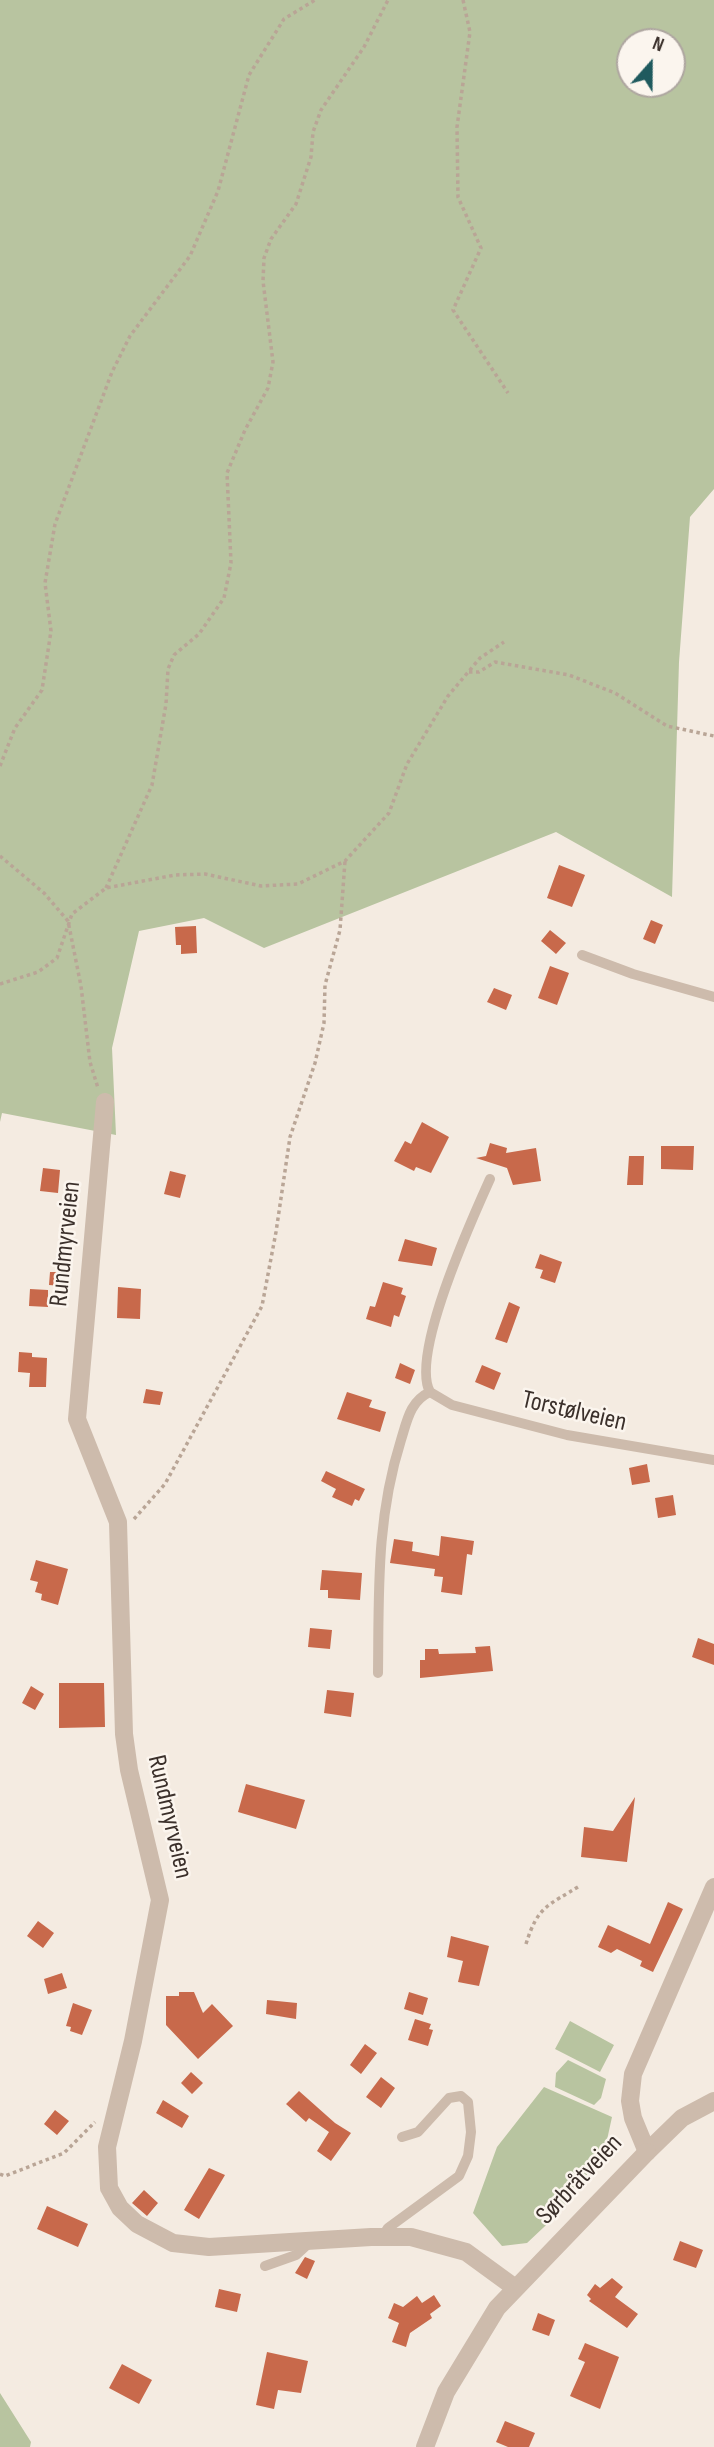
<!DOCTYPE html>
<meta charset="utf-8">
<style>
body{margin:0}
#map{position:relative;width:714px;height:2447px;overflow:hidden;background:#f4ebe1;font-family:"Sofia Sans Condensed",sans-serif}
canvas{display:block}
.north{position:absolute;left:616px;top:28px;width:70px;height:70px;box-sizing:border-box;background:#fbf5ee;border:2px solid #aea6a0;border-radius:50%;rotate:21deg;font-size:19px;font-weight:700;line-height:28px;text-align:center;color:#3b302b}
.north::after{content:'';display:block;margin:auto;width:24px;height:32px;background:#1f5a5e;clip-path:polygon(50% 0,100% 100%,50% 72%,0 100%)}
</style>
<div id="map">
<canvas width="714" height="2447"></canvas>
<div class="north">N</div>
</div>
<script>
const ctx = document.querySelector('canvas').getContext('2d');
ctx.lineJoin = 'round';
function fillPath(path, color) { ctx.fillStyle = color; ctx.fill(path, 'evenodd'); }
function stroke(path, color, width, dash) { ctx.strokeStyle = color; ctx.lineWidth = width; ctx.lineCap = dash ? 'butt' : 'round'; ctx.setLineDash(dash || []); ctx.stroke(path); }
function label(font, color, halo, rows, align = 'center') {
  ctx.font = font + ' "Sofia Sans Condensed",sans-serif'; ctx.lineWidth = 5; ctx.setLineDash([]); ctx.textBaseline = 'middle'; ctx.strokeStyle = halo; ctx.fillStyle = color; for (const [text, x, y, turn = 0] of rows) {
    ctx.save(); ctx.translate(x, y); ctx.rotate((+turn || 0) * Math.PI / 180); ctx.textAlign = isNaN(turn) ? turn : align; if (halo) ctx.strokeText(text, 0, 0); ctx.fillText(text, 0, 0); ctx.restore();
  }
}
fillPath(new Path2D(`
 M0,0H714V489L690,517L679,662L672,897L556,832L264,948L204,918L139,931L112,1048L116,1135L2,1113L0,1122ZM630,42H672V84H630Z
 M570,2021L614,2045L600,2072L555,2049Z
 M568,2060L606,2079L601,2098L594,2105L555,2087L556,2073Z
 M544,2087L612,2117L605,2149L560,2212L527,2243L502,2246L473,2213L497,2147Z
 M0,2393L31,2442L30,2447H0Z`), '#b8c4a0');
fillPath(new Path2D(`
 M559,865L585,875L572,907L547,898Z
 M651,920L663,925L655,944L643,939Z
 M196,926L197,953L181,954V945H176L175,927Z
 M550,930L566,943L556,954L541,941Z
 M550,966L569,973L557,1005L538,998Z
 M494,988L512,995L506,1010L487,1002Z
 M422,1122L449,1137L431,1173L416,1167L414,1171L394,1161L405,1141L411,1144Z
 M490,1143L507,1148L506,1153L536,1148L541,1181L513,1185L507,1168L476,1158L486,1156Z
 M661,1146H694L693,1170L661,1169Z
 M629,1156H644L643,1185H627Z
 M43,1168L60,1170L58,1193L40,1191Z
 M170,1171L186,1175L180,1198L164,1194Z
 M405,1239L437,1248L432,1266L398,1261Z
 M540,1254L562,1262L555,1283L540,1278L543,1270L535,1268Z
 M50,1272H64L63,1286L49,1285Z
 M383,1282L403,1288L401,1294L406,1296L399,1317L394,1315L391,1327L366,1319L370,1306L375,1307Z
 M118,1287L141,1289L140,1319L117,1318Z
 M30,1289L48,1290V1307L29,1306Z
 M509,1302L520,1307L507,1343L495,1339Z
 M19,1352L32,1353V1357L47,1358L46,1387H29L30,1373L18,1372Z
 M400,1363L415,1370L410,1384L395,1378Z
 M482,1365L501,1373L494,1390L475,1382Z
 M146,1389L163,1392L160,1405L143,1403Z
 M347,1392L372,1400L369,1407L386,1412L380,1432L337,1419Z
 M647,1464L650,1482L632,1485L629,1468Z
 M326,1471L365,1489L359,1501L355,1499L352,1506L332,1497L336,1489L321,1481Z
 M673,1495L676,1515L658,1518L655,1498Z
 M441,1536L474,1541L472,1555L467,1554L462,1595L441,1592L443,1577L434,1576L435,1569L390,1563L394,1539L413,1542L412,1551L439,1556Z
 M36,1560L68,1569L58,1605L41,1600L42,1594L35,1592L38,1582L30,1580Z
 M322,1570L362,1573L360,1600L328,1598V1590H320Z
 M310,1628L332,1630L330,1649L308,1647Z
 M698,1638L714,1644V1665L692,1657Z
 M490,1646L493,1671L420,1678V1660H425V1649H438L439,1654L476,1653L475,1647Z
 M59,1683H104L105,1727L59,1728Z
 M31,1686L44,1694L35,1710L22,1703Z
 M327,1690L354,1693L351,1717L324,1713Z
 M246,1784L305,1800L296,1829L238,1812Z
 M635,1797L627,1862L581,1857L584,1827L613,1831Z
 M668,1902L683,1909L653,1972L640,1966L642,1961L617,1949L611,1953L598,1947L608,1925L650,1944Z
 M38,1921L54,1933L43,1948L27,1936Z
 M451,1936L489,1946L479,1986L458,1982L463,1961L447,1957Z
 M62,1973L67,1988L48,1994L44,1979Z
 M179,1992H194L203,2013L212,2004L233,2026L198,2059L166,2025V1996H179Z
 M409,1992L428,1998L423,2015L404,2009Z
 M267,2000L297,2003L296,2019L266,2014Z
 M73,2003L92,2010L82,2035L70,2031L71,2027L66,2026Z
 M415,2019L431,2024L429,2029L433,2030L428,2046L408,2040Z
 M365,2044L377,2053L361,2074L350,2065Z
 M191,2072L203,2083L192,2094L181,2083Z
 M381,2077L395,2088L381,2108L366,2097Z
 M299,2091L335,2123L351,2133L331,2161L317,2151L329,2132L309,2118L306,2122L286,2104Z
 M163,2100L189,2116L182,2128L156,2113Z
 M55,2110L69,2121L57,2135L44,2124Z
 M209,2168L225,2175L199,2219L184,2210Z
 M144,2190L158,2203L147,2216L132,2203Z
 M47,2206L88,2224L78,2247L37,2229Z
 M680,2241L703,2250L696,2268L673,2260Z
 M305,2257L315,2261L307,2279L295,2273Z
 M612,2278L623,2287L615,2297L638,2314L627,2328L589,2301L591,2299L587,2295L595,2284L600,2288Z
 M219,2289L241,2294L237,2312L215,2307Z
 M434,2295L441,2306L430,2314L432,2318L410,2333L406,2347L392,2342L399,2323L388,2318L394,2303L403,2307L417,2296L422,2303Z
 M538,2313L555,2320L549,2336L532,2330Z
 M585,2343L619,2357L600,2409L570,2396L585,2362L578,2359Z
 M267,2352L308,2361L301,2393L278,2390L274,2409L256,2405Z
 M122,2364L152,2380L139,2404L109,2388Z
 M505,2421L535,2433L529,2447H508L496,2442Z`), '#c8694b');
stroke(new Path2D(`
 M463,0L470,32L457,127L458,197L481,248L453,310L508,393
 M469,672H479L495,662L569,675L615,693L667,726L714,736
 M0,766L15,728L42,690L51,631L45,583L55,524L112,372L130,336L190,256L218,191L249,75L284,19L315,0
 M0,856L44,893L68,921L81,986L90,1062L98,1088
 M106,888L152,785L166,704L168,669L174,655L199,634L224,598L231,563L227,473L245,430L268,388L273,362L263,281L264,258L271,239L296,204L311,157L313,132L321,110L364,47L388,0
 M0,984L38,972L57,958L72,914L106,888L175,875L205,874L261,886L298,884L345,861L389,813L407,764L448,696L480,658L504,642
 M134,1519L165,1484L262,1306L276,1232L290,1137L315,1063L324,1023L325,985L340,930L345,861
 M526,1944C538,1905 548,1906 581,1885
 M0,2174L5,2176L64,2153L95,2122`), '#b9a596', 3.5, [3.5, 3.5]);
stroke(new Path2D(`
 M582,955L633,974L714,997
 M490,1179C472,1219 410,1355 430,1392L452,1405L567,1435L714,1460
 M378,1673C379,1592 376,1519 401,1440C407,1421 410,1401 430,1392
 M383,2236L388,2228L459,2176L468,2156L471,2132L468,2102L461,2096L449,2098L418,2132L402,2137
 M265,2266L296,2255L309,2243`), '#cdbbac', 10);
stroke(new Path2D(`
 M105,1102L77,1419L118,1522L124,1734L129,1770L160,1900L133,2041L107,2147L109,2188L120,2208L137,2224L173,2243L209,2247L371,2237H411L466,2252L514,2287
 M714,1887L633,2074L630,2101L633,2118L647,2152L682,2118L714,2101`), '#cdbbac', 18);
stroke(new Path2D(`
 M425,2447L446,2392L497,2308L647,2152`), '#cdbbac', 18);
label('26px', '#3b302b', '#fbf5ee', [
 ["Rundmyrveien",66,1244,-84],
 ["Torstølveien",574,1412,13],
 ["Rundmyrveien",169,1817,77],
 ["Sørbråtveien",580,2180,-47]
]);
</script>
